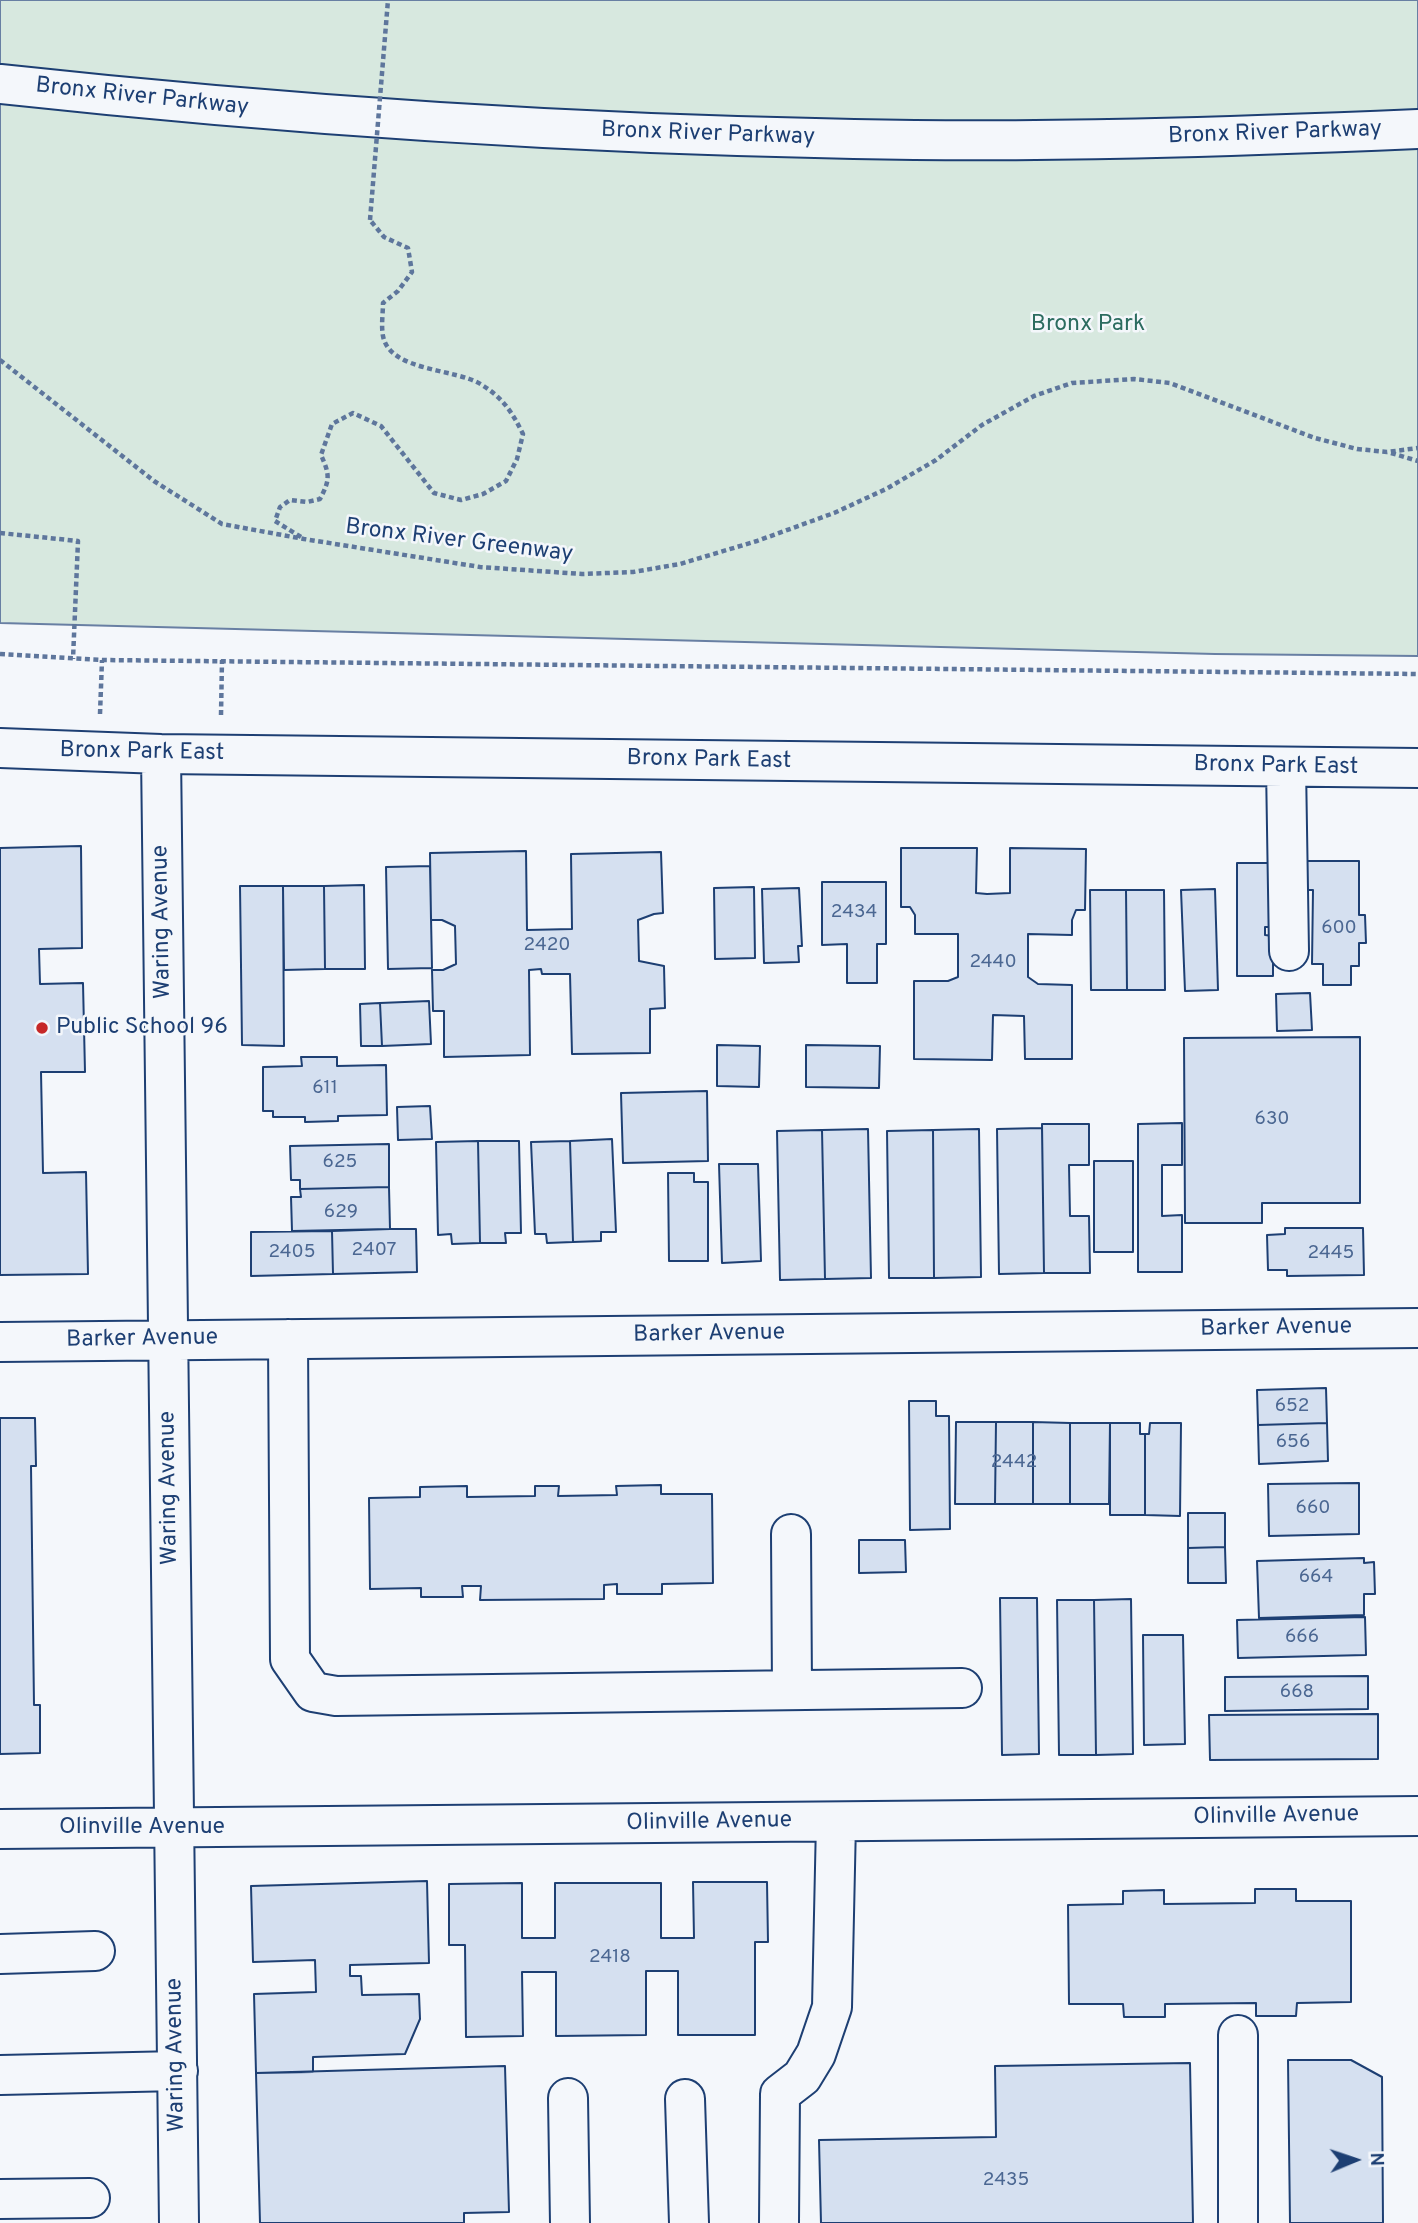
<!DOCTYPE html>
<style>
body{margin:0}
#map{position:relative;width:1418px;height:2223px;overflow:hidden;background:#f4f7fb;font-family:Overpass,sans-serif}
canvas{display:block}
.north{position:absolute;left:1320px;top:2125px;width:70px;height:70px;-webkit-text-stroke:5px #f4f7fb;paint-order:stroke;rotate:88deg;font-size:19px;font-weight:700;line-height:28px;text-align:center;color:#1d3f73}
.north::after{content:'';display:block;margin:auto;width:24px;height:32px;background:#1d3f73;clip-path:polygon(50% 0,100% 100%,50% 72%,0 100%)}
</style>
<div id="map">
<canvas width="1418" height="2223"></canvas>
<div class="north">N</div>
</div>
<script>
const ctx = document.querySelector('canvas').getContext('2d');
ctx.lineJoin = 'round';
function fillPath(path, color) { ctx.fillStyle = color; ctx.fill(path, 'evenodd'); }
function stroke(path, color, width, dash) { ctx.strokeStyle = color; ctx.lineWidth = width; ctx.lineCap = dash ? 'butt' : 'round'; ctx.setLineDash(dash || []); ctx.stroke(path); }
function label(font, color, halo, rows, align = 'center') {
  ctx.font = font + ' Overpass,sans-serif'; ctx.lineWidth = 5; ctx.setLineDash([]); ctx.textBaseline = 'middle'; ctx.strokeStyle = halo; ctx.fillStyle = color; for (const [text, x, y, turn = 0] of rows) {
    ctx.save(); ctx.translate(x, y); ctx.rotate((+turn || 0) * Math.PI / 180); ctx.textAlign = isNaN(turn) ? turn : align; if (halo) ctx.strokeText(text, 0, 0); ctx.fillText(text, 0, 0); ctx.restore();
  }
}
const green = new Path2D(`
 M0,0H1418V656L1215,654L0,623Z`);
fillPath(green, '#d7e8df');
stroke(green, '#687fa3', 2);
const building = new Path2D(`
 M81,846L82,948L39,949L40,984L83,983L85,1072H41L43,1173L86,1172L88,1274L0,1275V848Z
 M901,848H977L976,893L987,894L1010,893V848L1086,849L1085,910H1076L1072,920V935L1028,934V977L1038,984L1072,985V1059H1025L1024,1016L993,1015L992,1060L914,1059V981H948L958,977V934H915V915L910,907H901Z
 M526,851L527,930L572,929L571,854L661,852L663,913L654,914L638,920L639,961L664,966L665,1008L650,1009V1053L572,1054L570,974H542L541,969L529,970L530,1055L444,1057V1011H433L432,970H443L456,964L455,926L442,920H431L430,853Z
 M1296,861H1359V915H1365L1366,943H1359V966H1351V985H1323V964H1312L1313,890H1296Z
 M1237,863H1273V927H1265V935L1273,936V976H1237Z
 M430,866L432,968L388,969L386,867Z
 M822,882H886V944H877V983H847V944L822,945Z
 M364,885L365,969H325L324,886Z
 M240,886H283L284,1046L242,1045Z
 M283,886H324L325,969L284,970Z
 M754,887L755,958L715,959L714,888Z
 M799,888L802,946H798L799,962L764,963L762,889Z
 M1215,889L1218,990L1185,991L1181,890Z
 M1090,890H1126L1127,990H1091Z
 M1126,890H1164L1165,990H1127Z
 M1310,993L1312,1030L1277,1031L1276,994Z
 M429,1001L431,1044L382,1046L380,1003Z
 M380,1003L382,1046H361L360,1004Z
 M1360,1037V1203H1262V1223H1185L1184,1038Z
 M717,1045L760,1046L759,1087L717,1086Z
 M806,1045L880,1046L879,1088L806,1087Z
 M301,1057H337V1066L386,1065L387,1115L338,1116V1121L305,1122V1117H273V1111H263V1067L302,1066Z
 M707,1091L708,1161L623,1163L621,1093Z
 M430,1106L432,1139L398,1140L397,1107Z
 M1182,1123V1165H1162V1216L1182,1215V1272H1138V1124Z
 M1042,1124H1089V1165H1069L1070,1216H1089L1090,1273H1044Z
 M1042,1128L1044,1273L999,1274L997,1129Z
 M868,1129L871,1278L825,1279L822,1130Z
 M979,1129L981,1277L934,1278L933,1130Z
 M822,1130L825,1279L780,1280L777,1131Z
 M933,1130L934,1278H889L887,1131Z
 M612,1139L616,1232H601V1241L573,1242L570,1141Z
 M478,1141L480,1243L452,1244L451,1234L438,1235L436,1142Z
 M478,1141H519L521,1233H505L506,1243H480Z
 M570,1141L573,1242L547,1243L546,1234H535L531,1142Z
 M389,1144V1187L300,1189V1180H291L290,1146Z
 M1094,1161H1133V1252H1094Z
 M719,1164H758L761,1261L722,1263Z
 M668,1173H694V1182H708V1261H669Z
 M389,1187L390,1229L292,1231L291,1197H301L300,1189Z
 M1285,1228H1363L1364,1275L1287,1276V1270H1268L1267,1235L1285,1234Z
 M390,1229H416L417,1272L333,1274L332,1231Z
 M332,1231L333,1274L251,1276V1232Z
 M1326,1388L1327,1423L1258,1425L1257,1390Z
 M909,1401H936V1416H949L950,1529L910,1530Z
 M0,1418H35L36,1466H31L34,1705H40V1753L0,1754Z
 M956,1422H996L995,1504H955Z
 M996,1422H1033V1504H995Z
 M1033,1422L1070,1423V1504H1033Z
 M1070,1423H1110L1109,1504H1070Z
 M1110,1423H1140V1434H1145V1515H1110Z
 M1150,1423H1181L1180,1516L1145,1515V1434H1149Z
 M1327,1423L1328,1461L1259,1464L1258,1425Z
 M1359,1483V1534L1269,1536L1268,1484Z
 M661,1485V1494H712L713,1583L662,1584V1594H617V1584L604,1585V1599L480,1600L481,1586H462L463,1597H421V1588L370,1589L369,1498L420,1497V1487L467,1486V1497L535,1496V1486H559L558,1496L617,1495L616,1486Z
 M1188,1513H1225V1547L1188,1548Z
 M859,1540H905L906,1572L859,1573Z
 M1225,1547L1226,1583H1188V1548Z
 M1364,1558V1563L1374,1562L1375,1594H1364V1615L1259,1618L1257,1561Z
 M1000,1598H1037L1039,1754L1002,1755Z
 M1131,1599L1133,1754L1096,1755L1094,1600Z
 M1057,1600H1094L1096,1755H1059Z
 M1365,1617L1366,1655L1238,1658L1237,1620Z
 M1143,1635H1183L1185,1744L1144,1745Z
 M1368,1676V1709L1225,1711V1677Z
 M1378,1714V1759L1210,1760L1209,1715Z
 M427,1881L429,1963L350,1965V1976H361L362,1995L419,1994L420,2019L405,2054L313,2057V2072L256,2073L254,1994L316,1992L315,1960L253,1962L251,1886Z
 M693,1882H767L768,1942H755V2035H678V1971H646V2035L556,2036V1972H522L523,2036L466,2037L465,1945H449V1884L522,1883V1938H555V1883H661V1938H694Z
 M1255,1889H1296V1901H1351V2002L1297,2003L1296,2016H1256V2003L1165,2004V2017H1124L1123,2004H1069L1068,1905L1123,1904V1891L1164,1890V1904L1255,1903Z
 M1288,2060H1351L1382,2077L1383,2223H1290Z
 M1190,2063L1193,2223H821L819,2140L996,2137L995,2066Z
 M505,2066L509,2212L464,2213V2223H260L256,2073Z`);
fillPath(building, '#d5e0f0');
stroke(building, '#1d3f73', 2);
const minor = new Path2D(`
 M0,748L161,754L1418,768
 M161,754L179,2223
 M1286,767L1289,951
 M288,1339L290,1659L313,1692L336,1696L962,1688
 M0,1342L1418,1328
 M791,1534L792,1689
 M0,1829L1418,1816
 M0,1954L95,1951
 M1238,2035V2223
 M0,2075L178,2071
 M568,2098L570,2223
 M685,2099L689,2223
 M0,2199L90,2198
 M779,2223L780,2094L802,2077L816,2054L832,2007L836,1822`);
const highway = new Path2D(`
 M0,84C284,115 569,134 854,139C1042,143 1230,137 1418,129`);
stroke(minor, '#1d3f73', 42);
stroke(highway, '#1d3f73', 42);
stroke(new Path2D(`
 M0,360L154,481L222,524L304,539L480,567L582,574L633,572L680,564L757,541L834,513L886,489L936,460L982,425L1034,396L1072,383L1134,379L1170,383L1315,438L1357,449L1387,452L1418,448
 M1391,453L1418,461
 M0,533L78,541L73,659
 M301,537L275,521L280,507L290,500L307,502L320,499C330,480 330,475 321,455L332,424L353,413L381,426L434,493L461,500L483,494L506,481L517,459L523,434C512,412 503,398 482,385C456,368 390,372 383,336C381,326 383,313 383,303L398,291L412,272L408,248L384,237L370,220
 M0,654L102,660L1418,674
 M100,714L102,660
 M221,715L222,660`), '#5e769c', 4.5, [5, 3.5]);
stroke(minor, '#f4f7fb', 38);
stroke(highway, '#f4f7fb', 38);
stroke(new Path2D(`
 M370,220L388,0`), '#5e769c', 4.5, [5, 3.5]);
for (const [x, y, r, color] of [
 [42,1028,7,"#c62828"]
]) { const dot = new Path2D(); dot.arc(x, y, r, 0, 2 * Math.PI); ctx.fillStyle = color; ctx.fill(dot); stroke(dot, '#f4f7fb', 2.5); }
label('19px', '#4b6792', null, [
 ["2434",854,913],
 ["600",1339,929],
 ["2420",547,946],
 ["2440",993,963],
 ["611",325,1089],
 ["630",1272,1120],
 ["625",340,1163],
 ["629",341,1213],
 ["2407",374,1251],
 ["2405",292,1253],
 ["2445",1331,1254],
 ["652",1292,1407],
 ["656",1293,1443],
 ["2442",1014,1463],
 ["660",1313,1509],
 ["664",1316,1578],
 ["666",1302,1638],
 ["668",1297,1693],
 ["2418",610,1958],
 ["2435",1006,2181]
]);
label('23px', '#1d3f73', '#f4f7fb', [
 ["Bronx River Parkway",142,98,6],
 ["Bronx River Parkway",1275,134,-2],
 ["Bronx River Parkway",708,135,2],
 ["Bronx River Greenway",459,542,7],
 ["Bronx Park East",142,753,1],
 ["Bronx Park East",709,761,1],
 ["Bronx Park East",1276,767,1],
 ["Waring Avenue",163,922,-91],
 ["Barker Avenue",1276,1329,-1],
 ["Barker Avenue",709,1335,-1],
 ["Barker Avenue",142,1340,-1],
 ["Waring Avenue",170,1488,-91],
 ["Olinville Avenue",1276,1817,-1],
 ["Olinville Avenue",709,1823,-1],
 ["Olinville Avenue",142,1828],
 ["Waring Avenue",177,2055,-91]
]);
label('23px', '#2c6c60', '#f4f7fb', [
 ["Bronx Park",1088,325]
]);
label('23px', '#1d3f73', '#f4f7fb', [
 ["Public School 96",56,1028]
], 'left');
</script>
